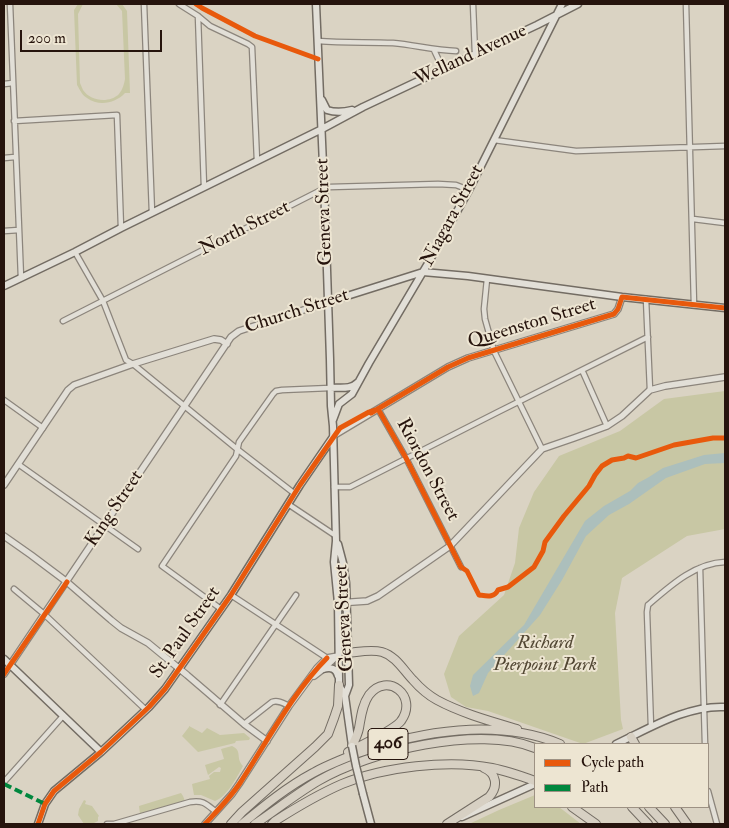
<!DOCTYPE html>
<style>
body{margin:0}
#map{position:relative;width:729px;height:828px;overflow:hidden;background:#dad3c3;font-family:"IM FELL Double Pica",serif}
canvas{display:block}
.frame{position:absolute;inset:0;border:5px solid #26140d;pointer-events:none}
.legend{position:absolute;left:534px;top:743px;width:175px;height:65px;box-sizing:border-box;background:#ede5d2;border:1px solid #9d9183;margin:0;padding:6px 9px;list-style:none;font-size:15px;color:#26140d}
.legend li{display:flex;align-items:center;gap:10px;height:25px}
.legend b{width:25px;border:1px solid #9d9183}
.scale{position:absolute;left:20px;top:30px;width:142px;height:22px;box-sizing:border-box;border:2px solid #26140d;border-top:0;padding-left:6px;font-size:15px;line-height:18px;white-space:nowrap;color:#26140d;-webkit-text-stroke:4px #ede5d2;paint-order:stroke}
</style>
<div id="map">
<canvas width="729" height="828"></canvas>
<div class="frame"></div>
<ul class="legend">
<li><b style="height:6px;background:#e8590c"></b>Cycle path</li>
<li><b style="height:6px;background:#00873e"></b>Path</li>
</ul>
<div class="scale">200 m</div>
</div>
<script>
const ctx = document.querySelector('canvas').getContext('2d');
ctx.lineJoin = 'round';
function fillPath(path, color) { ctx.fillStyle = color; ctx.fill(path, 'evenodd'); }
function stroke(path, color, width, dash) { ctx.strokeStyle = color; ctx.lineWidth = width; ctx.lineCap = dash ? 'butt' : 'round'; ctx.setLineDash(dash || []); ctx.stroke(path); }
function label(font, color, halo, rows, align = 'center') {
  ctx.font = font + ' "IM FELL Double Pica",serif'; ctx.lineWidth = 4; ctx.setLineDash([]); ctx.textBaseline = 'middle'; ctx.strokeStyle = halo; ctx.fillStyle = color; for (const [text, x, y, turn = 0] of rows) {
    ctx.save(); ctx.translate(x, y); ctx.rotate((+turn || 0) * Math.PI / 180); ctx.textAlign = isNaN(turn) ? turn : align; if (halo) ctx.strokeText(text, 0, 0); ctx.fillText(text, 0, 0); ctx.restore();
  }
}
fillPath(new Path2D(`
 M78,4H83L78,14L80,83C81,85 82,88 83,90C91,102 110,103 119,94C123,89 124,84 125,79L122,11L116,4H122L127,11L130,93H125C116,103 99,107 87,98C82,95 80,90 77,85L74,10Z
 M725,391V529L687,536L622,578L615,613L621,720L623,729L583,744L488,711L466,707L451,697L444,674L459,636L504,595L515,563L519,528L534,492L559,456L620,431L664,399Z
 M189,726L202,733L207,728L220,735L244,733L250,738L249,740L236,741L235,743L198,752L182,736L189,727Z
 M232,746C243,751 235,758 243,766C237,777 227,797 215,801L201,795H194L192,784L210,779L209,776L214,772H220L221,768L219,767L208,775L205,765L224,759L221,749Z
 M181,793L183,796L185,801L140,814L139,806Z
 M535,795V807H559L581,824H469L499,810Z
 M84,800L86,801L85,804L92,806L99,816L98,817V821L92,824H84L78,815L79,809Z`), '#c8c7a4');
fillPath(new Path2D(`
 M725,453V463L705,464L666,478L629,504L609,515L586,536L562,580L540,615L488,673L479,693L473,696L470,686L473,675L524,625L585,521L604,506L630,491L638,483L649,477L663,468L704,455Z`), '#acbfbc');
const minor = new Path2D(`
 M10,4L21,278
 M144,4L152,213
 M179,4L198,16L210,26L248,44L252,47L257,161
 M473,4L475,54
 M686,4L694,305
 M198,16L204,187
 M318,41C343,43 368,42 393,43C414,45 435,50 456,51
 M434,50L443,69
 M4,84L13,83
 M14,121L117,115L121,228
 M494,140L576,151L725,146
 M4,158L15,157
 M693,219L725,223
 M4,231L19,230
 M75,252L103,301L126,360L133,364L237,449L295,494
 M487,279L484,309L485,319L494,351L542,449
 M646,299L650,390
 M63,321L325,188L330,187L438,184L456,185L469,190
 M582,370L607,426
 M4,400L43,428
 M378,409L406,458L461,567
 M18,464L138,549
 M334,487H350L496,413L648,337
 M288,504L336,536
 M700,568L705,744
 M14,589L44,614L146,710
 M231,595L327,658
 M221,609L162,566L236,456L239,442L273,394L276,391L282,390L330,388
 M220,705L296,595
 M244,724L272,702C278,700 283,703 289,706
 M651,727L647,612L648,605C670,586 695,563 725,562
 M4,782L63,716
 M708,791L717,824
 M107,824H114L190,802C204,800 206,804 216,812`);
const tertiary = new Path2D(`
 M333,436L448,367L468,358L614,314L618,309L622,297
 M4,485L68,390L74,385L133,364L214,339L221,340L227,344
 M4,536L31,555L67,582L111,620L121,628L148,643L187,675L244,724L267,741
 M338,603L367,601L378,596L450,546L542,449L574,438L607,426L622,416L650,390L665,386L725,377
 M4,674L231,337L239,331L328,302
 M314,676L323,669L337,656
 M205,824L232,794L239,784L289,706L317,668L327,658L338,656`);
const secondary = new Path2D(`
 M316,4L325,211L330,359L331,406L333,426L336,541L334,562L338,603L339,680V685L345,696L352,746
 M322,100L327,110C336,113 344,112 352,110
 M4,286L75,252L121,228L322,129L363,107L537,25L578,4
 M328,302L423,272L468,276L622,297L725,308
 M330,388C340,387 350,390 357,383
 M333,420L339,404L352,394L369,363L427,265L469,190L562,4
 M338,544L343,563L346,583L349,685L345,696
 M4,659L101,752
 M323,669C331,667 336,668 338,676
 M616,744C650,728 687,705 725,707
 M363,794L371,824
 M462,817L535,784
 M38,824L45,804L54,791L101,752L149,707L165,689L231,595L300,485L333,437`);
const motorway = new Path2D(`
 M348,653C359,652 371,649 382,652C396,656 404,671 413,680C420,688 428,695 437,700C461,713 490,721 517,729
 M631,737L635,744
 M348,752C360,746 394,730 401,721C419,696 387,671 369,695C362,705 361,717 359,728C358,734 355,740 352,746
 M572,807L596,824
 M632,807L648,824
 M649,807L665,824
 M675,807L687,824
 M231,824L242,812L315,747L328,734L334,718L338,706L339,685
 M242,824C265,805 287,787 313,773C327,765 343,759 358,753C420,731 497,718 560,744
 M255,824C276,810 296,794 318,781C369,751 479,725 535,748
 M272,824L275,821C297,807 319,794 342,784C383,767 449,759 492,768C507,771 521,776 535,781
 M447,824L489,797C499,786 496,773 484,768`);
stroke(minor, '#8c857c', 7);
stroke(tertiary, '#8c857c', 8);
stroke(secondary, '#736c63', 9);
stroke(motorway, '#736c63', 10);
stroke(minor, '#e2dfd7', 4.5);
stroke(tertiary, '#e2dfd7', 5.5);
stroke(secondary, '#e2dfd7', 6);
stroke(motorway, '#d7d0c3', 8);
const secondaryBridge = new Path2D(`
 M352,746L356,766L363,794`);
stroke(secondaryBridge, '#736c63', 9, []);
stroke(secondaryBridge, '#e2dfd7', 6);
stroke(new Path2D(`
 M4,784L45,804`), '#00873e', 4, [8, 4]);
stroke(new Path2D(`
 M196,4L202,8L255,36L318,59
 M378,409L406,458L461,567L467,571L479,595C487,596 494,598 498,590L508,587L534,567L543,551L545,542L564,516L589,486L595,475L602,466L612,460L624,458L628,456L636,458L674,445L713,438H725
 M371,413L448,367L468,358L614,314L618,309L622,297L725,308
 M4,674L67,582
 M38,824L45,804L54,791L101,752L149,707L165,689L231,595L300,485L340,428L369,412L378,409
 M205,824C217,811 230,798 240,783C267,742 293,692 327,658`), '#e8590c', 5);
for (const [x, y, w] of [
 [388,744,40]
]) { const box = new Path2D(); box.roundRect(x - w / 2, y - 15.5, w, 31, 4); ctx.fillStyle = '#ede5d2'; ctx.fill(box); stroke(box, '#26140d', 1); }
label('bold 18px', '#26140d', null, [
 ["406",388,744]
]);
label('19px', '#26140d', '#ede5d2', [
 ["Welland Avenue",471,56,-25],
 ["Geneva Street",325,212,-92],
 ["Niagara Street",453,216,-62],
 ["North Street",245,229,-27],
 ["Church Street",297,312,-18],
 ["Queenston Street",532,324,-17],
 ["Riordon Street",427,470,62],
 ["King Street",115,509,-56],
 ["Geneva Street",345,618,-93],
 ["St. Paul Street",186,633,-55]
]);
label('italic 19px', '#524733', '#ede5d2', [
 ["Richard",545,644],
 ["Pierpoint Park",545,666]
]);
</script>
